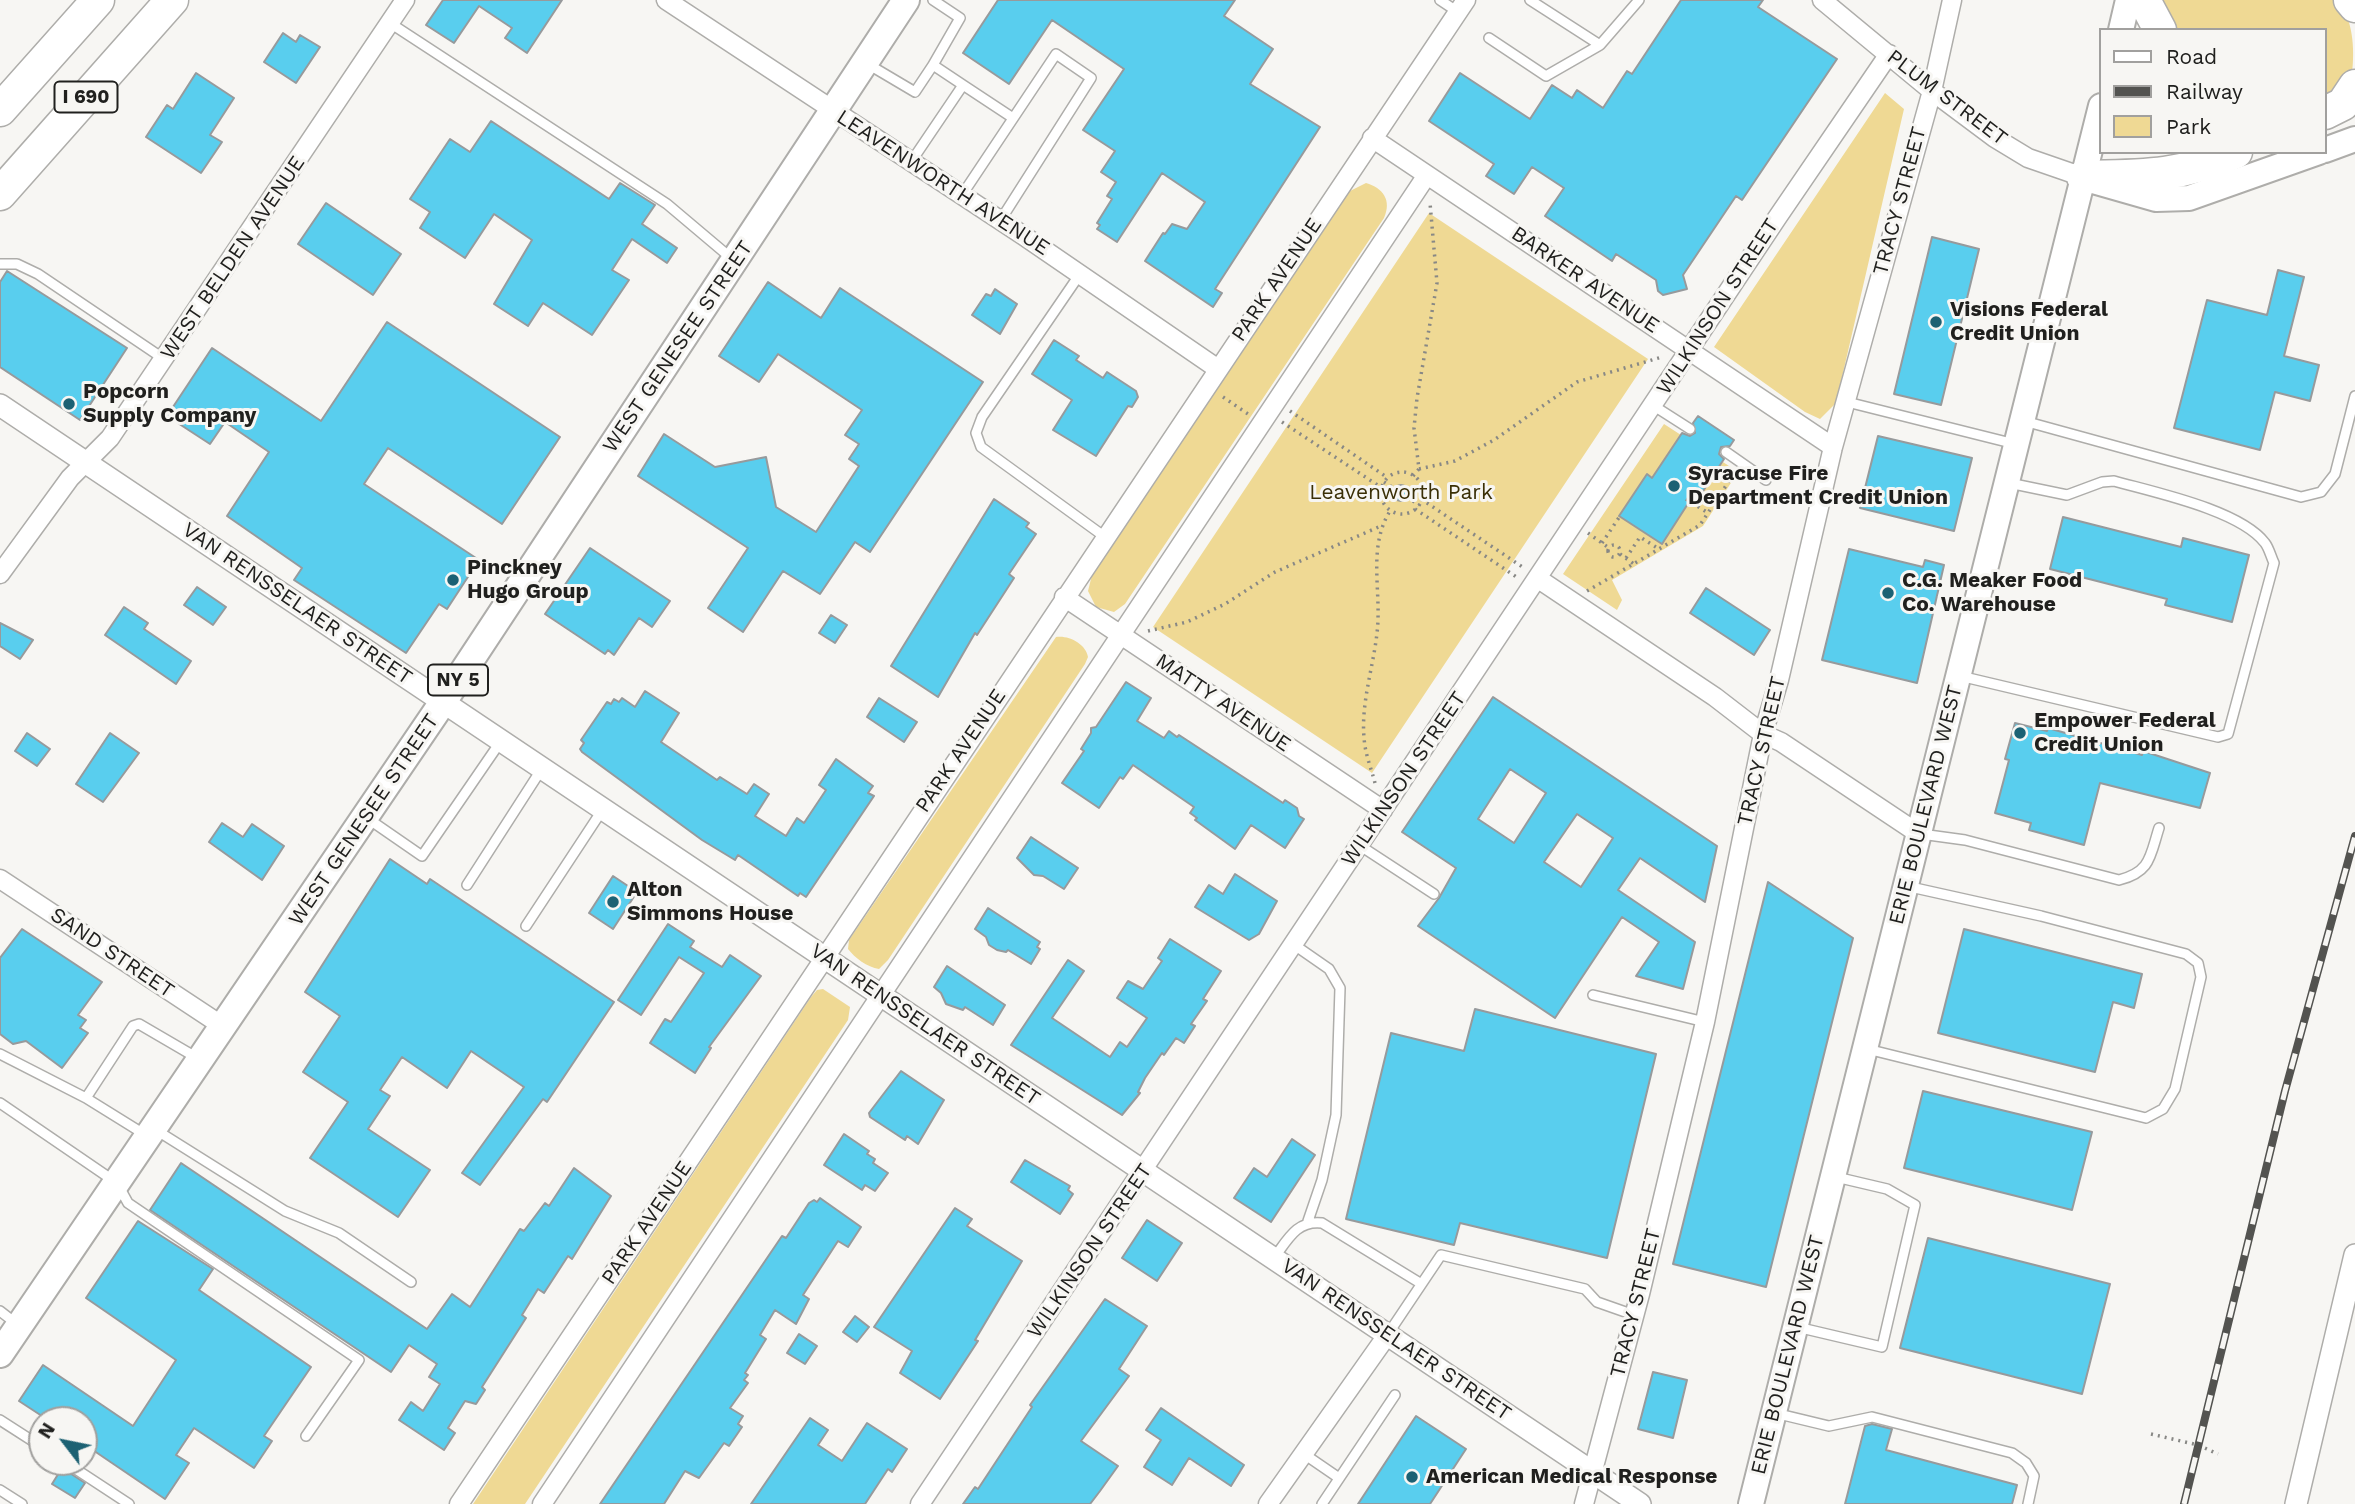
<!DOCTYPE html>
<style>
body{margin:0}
#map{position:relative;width:2355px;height:1504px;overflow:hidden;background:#f7f6f3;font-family:"Work Sans",sans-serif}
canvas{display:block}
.legend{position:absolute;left:2099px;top:28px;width:228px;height:126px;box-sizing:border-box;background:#f7f6f3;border:2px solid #a1a09e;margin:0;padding:9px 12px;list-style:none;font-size:21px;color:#20201e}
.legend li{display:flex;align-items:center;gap:14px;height:35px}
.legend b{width:35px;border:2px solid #a1a09e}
.north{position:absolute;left:28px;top:1406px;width:70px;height:70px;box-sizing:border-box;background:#f7f6f3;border:2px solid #a1a09e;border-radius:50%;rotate:302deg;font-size:19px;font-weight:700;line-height:28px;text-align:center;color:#20201e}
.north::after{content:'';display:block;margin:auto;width:24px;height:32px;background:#1c6173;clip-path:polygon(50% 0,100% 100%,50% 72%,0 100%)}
</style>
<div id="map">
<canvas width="2355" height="1504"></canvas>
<ul class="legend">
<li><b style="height:9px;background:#fff"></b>Road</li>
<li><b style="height:9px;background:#535350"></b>Railway</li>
<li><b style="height:19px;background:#efd994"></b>Park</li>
</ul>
<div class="north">N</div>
</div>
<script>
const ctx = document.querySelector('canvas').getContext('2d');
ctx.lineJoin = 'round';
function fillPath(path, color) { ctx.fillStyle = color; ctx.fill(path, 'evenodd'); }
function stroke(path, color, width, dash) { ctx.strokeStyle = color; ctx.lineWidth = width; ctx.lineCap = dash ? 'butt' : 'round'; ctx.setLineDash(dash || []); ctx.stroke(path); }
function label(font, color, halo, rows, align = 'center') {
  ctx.font = font + ' "Work Sans",sans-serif'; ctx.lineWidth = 6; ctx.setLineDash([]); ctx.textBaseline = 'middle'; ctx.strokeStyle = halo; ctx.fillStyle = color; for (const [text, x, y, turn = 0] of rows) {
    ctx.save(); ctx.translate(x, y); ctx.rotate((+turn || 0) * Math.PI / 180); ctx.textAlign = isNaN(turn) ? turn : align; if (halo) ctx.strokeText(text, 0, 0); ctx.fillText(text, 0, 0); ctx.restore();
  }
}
fillPath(new Path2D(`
 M2161,0H2338C2353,20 2355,48 2352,74C2346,84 2333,94 2325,103V30H2169Z
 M1885,93L1904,109L1836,403L1820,419L1805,412L1714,347Z
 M1366,183C1383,188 1392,200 1384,218L1125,604L1114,612L1096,607L1088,591L1092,575L1348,192Z
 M1429,213L1648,359L1372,773L1153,627Z
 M1664,424L1681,435L1657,481L1646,475L1620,516L1661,543L1689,503L1688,497L1696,502L1723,462L1738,472L1703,526L1612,580L1622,600L1617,610L1563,574Z
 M1056,637C1069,635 1086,644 1088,657L1085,664L888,960L879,969C867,967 855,958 848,949L849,940Z
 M823,989L850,1007L848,1020L525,1504H473L811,997L817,990Z`), '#efd994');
const building = new Path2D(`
 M443,0H562L527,53L505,38L512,28L479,6L454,43L426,25Z
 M998,0H1235L1224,16L1273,49L1250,84L1320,127L1215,289L1222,293L1213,307L1145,261L1163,233L1165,234L1172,224L1187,229L1205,202L1162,173L1117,242L1097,229L1100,225L1097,223L1112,199L1107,196L1116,182L1101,172L1115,151L1083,130L1124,69L1052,20L1009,84L963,53Z
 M1681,0H1763L1758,7L1837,59L1742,200L1736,196L1683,275L1687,289L1663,295L1658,291L1656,280L1616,254L1612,261L1545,216L1564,188L1532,167L1514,194L1486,176L1494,164L1429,121L1460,73L1530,119L1552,85L1572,98L1577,90L1603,108L1627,71L1632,74Z
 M283,33L296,42L300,35L320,47L296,83L264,62Z
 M196,73L234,98L210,135L222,142L201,173L146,137L167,105L173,109Z
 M491,121L609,199L620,183L655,205L642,224L677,248L667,263L632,239L612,270L629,280L592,335L543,303L528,326L494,304L532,240L494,214L465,258L420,228L430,212L410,199L450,139L470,152Z
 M326,203L401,254L373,295L298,244Z
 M1932,237L1979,249L1941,405L1894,394Z
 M2278,270L2304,277L2284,356L2319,365L2310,401L2275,392L2260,450L2174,428L2207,300L2267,315Z
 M7,271L127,348L80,420L0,367V282Z
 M768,282L821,318L840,288L983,382L870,552L855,542L820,594L783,571L743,632L708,608L748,548L638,476L664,434L715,467L766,457L776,507L816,532L859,466L849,459L859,444L845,435L862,410L778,354L759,382L719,356Z
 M995,289L1017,304L1000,334L972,315L986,294L991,296Z
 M387,322L560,437L502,524L388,448L364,484L479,560L447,609L439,604L406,653L294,580L302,568L227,516L269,452L225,422L210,444L167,416L212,348L321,421Z
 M1054,340L1079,356L1076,360L1103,378L1107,372L1136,391L1138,397L1132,407L1128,406L1096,456L1053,430L1072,400L1032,374Z
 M1698,416L1734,440L1730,446L1721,447L1719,454L1724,459L1696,502L1691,499L1662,544L1619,516L1647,474L1652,478L1682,433L1690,436L1695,433L1693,423Z
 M1878,436L1972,458L1954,531L1860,508Z
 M1393 493a8 8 0 1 1 16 0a8 8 0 1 1-16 0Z
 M994,499L1029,523L1026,527L1036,534L1009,574L1014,578L977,635L975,633L938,697L891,666Z
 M2063,517L2181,547L2183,538L2249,555L2232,622L2165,605L2167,599L2050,569Z
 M590,548L670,601L652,627L639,618L614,655L608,650L605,654L545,614Z
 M1849,549L1923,567L1925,560L1944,565L1917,683L1822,660Z
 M197,587L226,607L213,625L184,605Z
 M1706,588L1770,630L1754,655L1690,613Z
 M124,607L148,623L144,629L191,661L176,684L105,635Z
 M831,615L847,625L835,643L819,633Z
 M0,623L33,640L20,659L0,646Z
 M1126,682L1151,698L1137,721L1164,738L1169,731L1177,737L1179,735L1283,803L1285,800L1297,808L1299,816L1304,819L1285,848L1251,825L1235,849L1195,820L1197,818L1190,813L1194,807L1133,765L1123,779L1120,777L1099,808L1062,783L1084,751L1081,749L1091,733V728L1096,727Z
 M645,691L679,713L661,742L717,780L720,777L747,794L754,784L769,794L755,816L786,836L797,818L804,823L826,790L819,785L836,759L873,786L868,793L874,796L806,897L800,893L798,896L738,855L735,860L702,840L582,752L580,749L584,743L581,740L607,702L611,704L614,699L619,702L622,698L635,707Z
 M1493,697L1717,846L1705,902L1640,858L1618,890L1695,942L1683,989L1636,976L1659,942L1622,917L1555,1018L1418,926L1439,898L1456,868L1402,832ZM1510,769L1546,793L1514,843L1478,819ZM1577,814L1613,838L1581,887L1544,862Z
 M879,698L917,722L904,742L867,717Z
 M2015,723L2047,731L2048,728L2142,755L2143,751L2210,773L2200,808L2100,783L2084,845L2029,830L2031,823L1995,813L2009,760L2005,759Z
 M27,733L50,749L37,766L15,751Z
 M110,733L139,753L103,802L76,784Z
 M222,823L243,837L252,824L284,846L262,880L209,842Z
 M1031,837L1078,868L1064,889L1043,876L1034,875L1017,858Z
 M390,859L427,884L430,879L614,1002L547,1102L543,1099L480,1185L462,1173L524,1087L471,1051L447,1088L402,1057L380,1090L390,1096L368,1129L430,1170L398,1217L310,1158L348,1102L303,1072L340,1016L305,992Z
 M1235,874L1277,901L1259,934L1249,940L1195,907L1209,885L1223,894Z
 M613,876L637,892L613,929L589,913Z
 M1768,882L1853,938L1766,1287L1673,1264Z
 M988,908L1040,942L1037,947L1040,949L1031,964L1008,950L1006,952L997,950L989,945L986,937L975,929Z
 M668,924L694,941L690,947L722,967L730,955L761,976L709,1047L711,1048L695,1073L650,1043L665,1019L671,1022L704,973L679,957L641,1015L618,1000Z
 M22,929L102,982L78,1015L86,1020L80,1028L88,1033L62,1068L26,1041L13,1044L0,1034V958Z
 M1964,929L2142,974L2134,1008L2113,1002L2095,1072L1938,1033Z
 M1170,939L1221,971L1203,999L1207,1001L1191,1024L1195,1026L1184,1043L1176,1038L1164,1055L1162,1053L1145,1078L1138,1092L1140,1093L1122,1115L1011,1045L1068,960L1084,971L1052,1018L1110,1057L1120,1042L1127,1047L1147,1018L1117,998L1128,981L1143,989L1162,961L1158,958Z
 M947,966L1005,1005L993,1025L965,1007L963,1010L946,1004L941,993L934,987Z
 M1475,1009L1656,1054L1607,1258L1460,1223L1454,1245L1346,1219L1391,1033L1464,1051Z
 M901,1071L944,1100L918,1144L907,1136L905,1140L870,1117L869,1113Z
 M1923,1091L2092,1132L2072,1210L1904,1168Z
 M844,1134L869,1151L867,1154L875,1159L873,1163L888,1173L875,1191L865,1185L862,1190L824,1165Z
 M1292,1139L1315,1155L1271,1222L1234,1198L1254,1168L1267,1177Z
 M1025,1160L1070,1186L1068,1190L1073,1194L1060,1214L1011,1182Z
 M181,1163L427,1329L452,1294L470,1307L520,1229L524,1231L545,1203L549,1206L574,1168L611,1196L572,1259L568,1256L544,1293L538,1289L522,1315L526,1318L482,1387L485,1390L476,1404L465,1401L448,1428L455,1433L444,1450L399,1420L411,1402L423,1411L440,1384L429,1377L437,1364L409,1345L391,1372L150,1210Z
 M820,1198L861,1227L848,1247L838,1241L803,1295L809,1299L796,1324L775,1310L760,1335L766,1339L745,1373L748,1375L744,1380L748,1383L730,1408L743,1416L738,1424L742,1427L729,1446L724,1443L699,1478L685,1471L664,1504H600L782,1236L786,1238L809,1203L814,1200L817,1202Z
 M955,1208L972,1219L967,1226L1022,1261L975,1340L978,1341L940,1399L900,1373L912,1351L874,1327Z
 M1147,1220L1182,1243L1157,1281L1122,1258Z
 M138,1221L213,1269L199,1290L311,1367L264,1436L272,1441L254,1468L194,1428L176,1455L189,1463L165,1499L84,1444V1420H48L19,1401L43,1365L133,1426L176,1360L86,1298Z
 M1928,1238L2110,1284L2082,1394L1900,1348Z
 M1105,1299L1147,1326L1119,1369L1129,1376L1081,1441L1118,1466L1100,1491L1090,1504H963L975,1487L978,1489L1032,1407L1030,1405Z
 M855,1316L869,1327L857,1342L843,1332Z
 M799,1334L817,1346L805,1364L787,1353Z
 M1653,1372L1687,1380L1673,1438L1638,1429Z
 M1161,1408L1244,1465L1231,1486L1189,1458L1172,1485L1144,1467L1161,1440L1146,1430Z
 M1416,1416L1466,1449L1430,1504H1358Z
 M810,1418L828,1430L818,1445L842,1461L867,1423L907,1449L892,1472L888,1469L865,1504H751Z
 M1872,1424L1892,1429L1886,1450L2017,1485L2012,1504H1845L1865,1426Z
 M62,1468L85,1483L75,1498L52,1484Z`);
fillPath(building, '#59ceee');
stroke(building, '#979a9c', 2);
const service = new Path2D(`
 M933,0L960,18L933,65L963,85
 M1440,0L1458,12
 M390,23L667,204L731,258
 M1489,38L1546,76L1600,45L1530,0
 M1600,45L1639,0
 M866,63L915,92L933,65
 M911,162L963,85L1013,118
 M962,195L1056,54L1091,78L1000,221
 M0,264H17L38,274L164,359
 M1080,274L982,417L976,433L981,447L1105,537
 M1847,402L2015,444
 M1654,406L1690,429
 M2024,421L2301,497L2321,492L2335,474L2355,396
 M1726,452L1766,480
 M1960,676L2218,737L2228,734L2274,563C2271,557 2269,548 2265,543C2240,510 2153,492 2114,481L2102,482L2067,495L2009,483
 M367,818L422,856L501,741
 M1921,834L1965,840L2119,880C2151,872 2150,856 2159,828
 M1359,845L1434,894
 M467,885L541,770
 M526,926L603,809
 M1293,944L1329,969L1340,988L1336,1115L1322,1180L1308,1221
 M1593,995L1705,1022
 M1867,1049L2146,1118L2163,1109L2175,1089L2201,977L2198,963L2186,954L2041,916L1906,886
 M0,1054L86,1098
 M0,1103L117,1183L128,1203L359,1360L306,1436
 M156,1130L285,1211L339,1233L411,1282
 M144,1134L86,1098L133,1026L139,1024L199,1059
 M1274,1258C1288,1239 1297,1220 1322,1223L1420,1283
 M0,1311L18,1325
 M1797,1327L1882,1347L1915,1205L1887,1189L1836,1177
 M1388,1334L1441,1255L1585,1289L1597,1302L1634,1315
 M1775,1413L1829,1426L1872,1417L2012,1453L2026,1463L2034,1476L2028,1504
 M0,1420L42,1447
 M1304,1454L1339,1478
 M65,1462L129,1504
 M0,1490L22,1504
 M1322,1504L1395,1395`);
const minor = new Path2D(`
 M666,0L1024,236L1218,369
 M1822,0L1932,91L1995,138L2028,158L2083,177
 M1372,138L1833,447
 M0,574L70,478L110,438L405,0
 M1537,578L1715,697L1763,734L1781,742L1919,834
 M1064,597L1383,810
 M0,879L224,1027
 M459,1504L1466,0
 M542,1504L1427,175
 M920,1504L1777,218L1889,54
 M1268,1504L1388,1334
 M1584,1504L1640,1294L1705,1022L1763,734L1779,680L1833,447L1932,91L1952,0`);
const tertiary = new Path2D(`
 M0,405L1640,1504
 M2296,1504L2355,1255`);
const secondary = new Path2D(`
 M2121,30L2128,0
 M2325,150L2355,139
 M2093,181L2156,199L2189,198L2319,152
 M1751,1504L2101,106`);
const primary = new Path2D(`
 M0,1354L443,702L906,0`);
const motorway = new Path2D(`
 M2144,0L2160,30
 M2350,0L2355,6
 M0,110L98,0
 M2325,113L2343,104L2355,86
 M2083,177C2144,176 2179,177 2236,152
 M0,194L172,0`);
stroke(service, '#aeadaa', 12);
stroke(minor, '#aeadaa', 21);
stroke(tertiary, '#aeadaa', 24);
stroke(secondary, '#aeadaa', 28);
stroke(primary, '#aeadaa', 30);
stroke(motorway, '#aeadaa', 35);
stroke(new Path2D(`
 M1223,397L1248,414
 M1290,411L1388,478
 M1282,422L1382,488
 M1419,469L1455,461L1494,440L1577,382L1662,357
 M1381 493a21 21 0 1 1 42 0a21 21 0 1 1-42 0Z
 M1413,476L1419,469L1414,428L1417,398L1437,283L1430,203
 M1384,482L1395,489
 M1407,497L1419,505
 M1421,499L1524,568
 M1686,499L1708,513
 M1415,509L1518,578
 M1588,533L1609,548
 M1602,543L1620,516
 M1608 551a6 6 0 1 1 12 0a6 6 0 1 1-12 0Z
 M1620,554L1634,564
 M1626,558L1640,537L1659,549
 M1587,591L1700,525L1733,475
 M1148,631L1187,622L1225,604L1275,572L1381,526
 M1375,783C1372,771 1367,759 1365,746C1359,708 1373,670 1377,633C1382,592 1367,548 1390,511
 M2151,1434L2198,1445L2218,1454`), '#888885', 3.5, [2, 5]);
stroke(service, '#fff', 9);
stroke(minor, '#fff', 18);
stroke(tertiary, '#fff', 21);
stroke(secondary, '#fff', 24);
stroke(primary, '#fff', 26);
stroke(motorway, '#fff', 32);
const rail = new Path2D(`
 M2184,1504L2285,1091L2355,836`);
stroke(rail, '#535350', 8);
stroke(rail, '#f7f6f3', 5, [16]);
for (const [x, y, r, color] of [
 [1936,322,7,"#1c6173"],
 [69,404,7,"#1c6173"],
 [1674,486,7,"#1c6173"],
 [453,580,7,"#1c6173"],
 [1888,593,7,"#1c6173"],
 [2020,733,7,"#1c6173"],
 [613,902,7,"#1c6173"],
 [1412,1477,7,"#1c6173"]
]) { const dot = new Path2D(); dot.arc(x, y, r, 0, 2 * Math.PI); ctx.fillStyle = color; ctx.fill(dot); stroke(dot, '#f7f6f3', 2.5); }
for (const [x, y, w] of [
 [86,97,63],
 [458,680,60]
]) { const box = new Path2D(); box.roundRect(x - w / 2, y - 15.5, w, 31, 5); ctx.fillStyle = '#f7f6f3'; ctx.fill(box); stroke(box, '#20201e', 2); }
label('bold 19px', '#20201e', null, [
 ["I 690",86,97],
 ["NY 5",458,680]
]);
label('21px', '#20201e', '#f7f6f3', [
 ["PLUM STREET",1947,98,37],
 ["LEAVENWORTH AVENUE",943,183,33],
 ["TRACY STREET",1900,201,-75],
 ["WEST BELDEN AVENUE",233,258,-56],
 ["PARK AVENUE",1277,280,-56],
 ["BARKER AVENUE",1585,280,34],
 ["WILKINSON STREET",1718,307,-57],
 ["WEST GENESEE STREET",678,347,-56],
 ["VAN RENSSELAER STREET",297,604,34],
 ["MATTY AVENUE",1223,703,34],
 ["PARK AVENUE",961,751,-56],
 ["TRACY STREET",1762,751,-77],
 ["WILKINSON STREET",1404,779,-56],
 ["ERIE BOULEVARD WEST",1926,805,-76],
 ["WEST GENESEE STREET",364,820,-56],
 ["SAND STREET",112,953,34],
 ["VAN RENSSELAER STREET",925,1025,34],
 ["PARK AVENUE",647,1223,-56],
 ["WILKINSON STREET",1090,1251,-56],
 ["TRACY STREET",1636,1303,-76],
 ["VAN RENSSELAER STREET",1396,1340,34],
 ["ERIE BOULEVARD WEST",1788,1355,-76]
]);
label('bold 21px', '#20201e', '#f7f6f3', [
 ["Visions Federal",1950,310],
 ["Credit Union",1950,334],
 ["Popcorn",83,392],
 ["Supply Company",83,416],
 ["Syracuse Fire",1688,474],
 ["Department Credit Union",1688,498],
 ["Pinckney",467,568],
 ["Hugo Group",467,592],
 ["C.G. Meaker Food",1902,581],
 ["Co. Warehouse",1902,605],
 ["Empower Federal",2034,721],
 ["Credit Union",2034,745],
 ["Alton",627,890],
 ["Simmons House",627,914],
 ["American Medical Response",1426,1477]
], 'left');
label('21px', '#3a2f06', '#f7f6f3', [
 ["Leavenworth Park",1401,493]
]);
</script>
